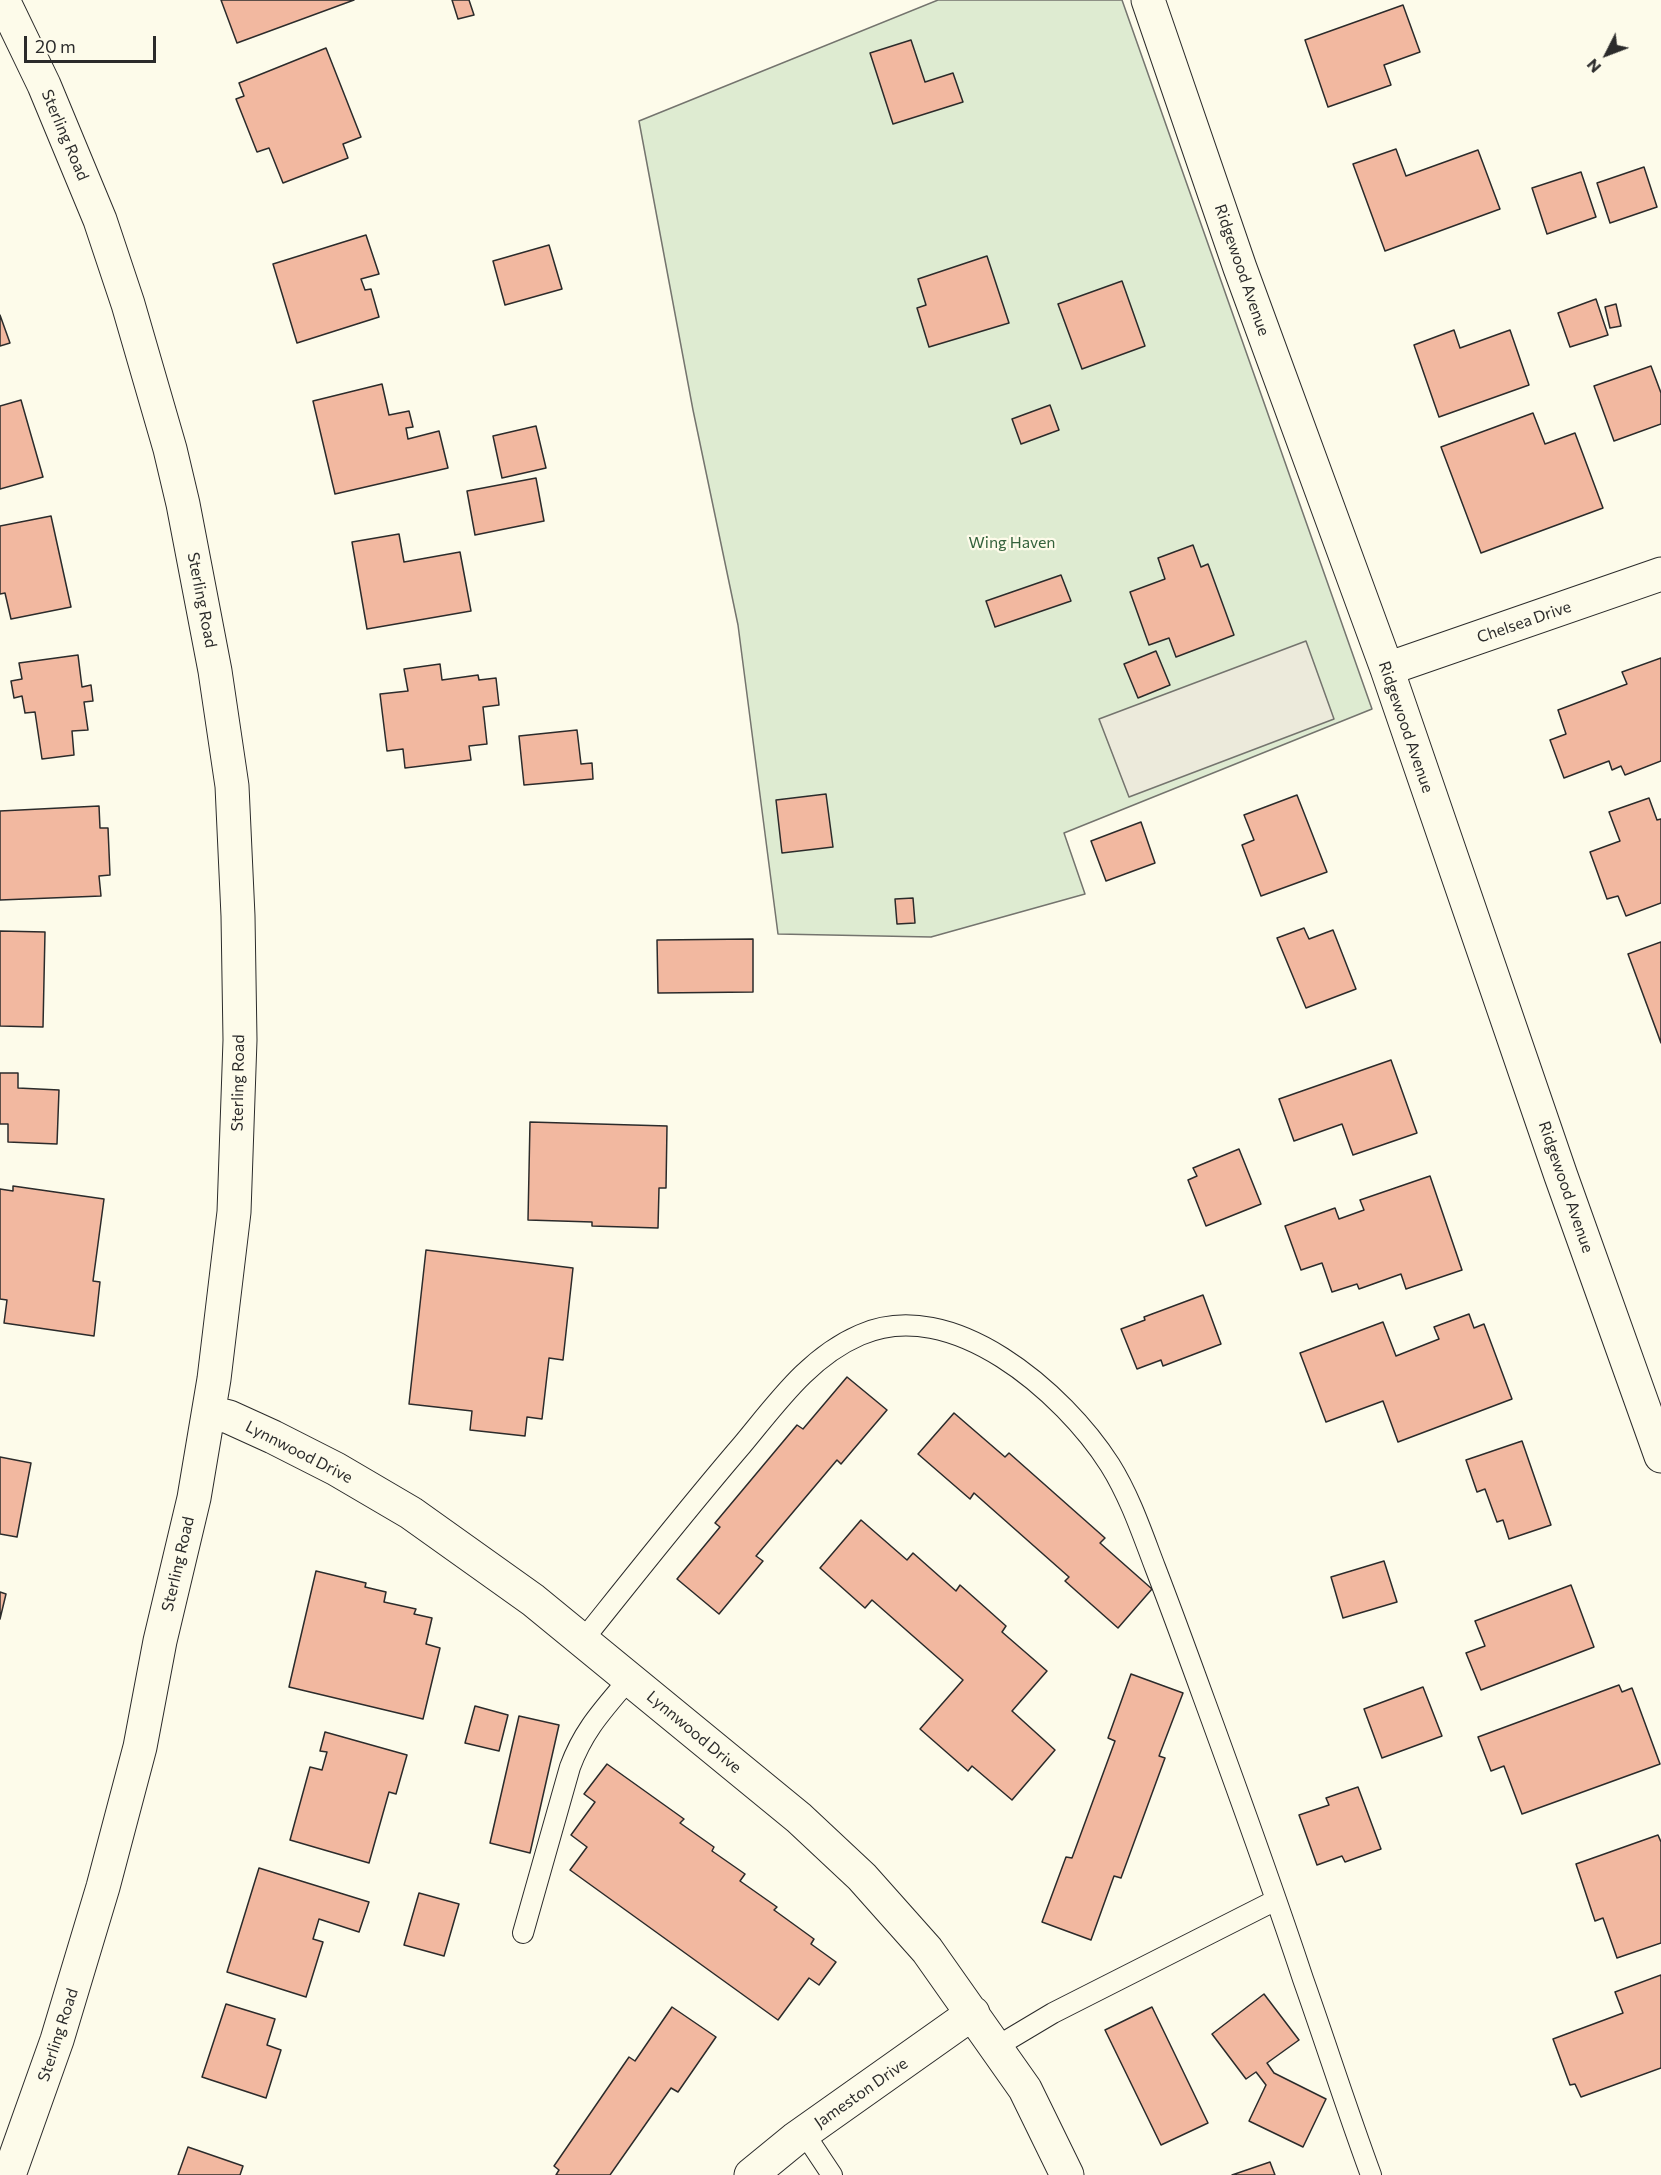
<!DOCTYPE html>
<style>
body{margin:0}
#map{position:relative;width:1661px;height:2175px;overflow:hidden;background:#fdfbea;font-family:Commissioner,sans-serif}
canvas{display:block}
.north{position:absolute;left:1577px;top:24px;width:60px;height:60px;-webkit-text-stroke:4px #fdfbea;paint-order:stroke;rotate:228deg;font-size:16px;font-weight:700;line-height:24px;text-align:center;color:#2b2b2b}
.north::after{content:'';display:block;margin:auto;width:21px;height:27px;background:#2b2b2b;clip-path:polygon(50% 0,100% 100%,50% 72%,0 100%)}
.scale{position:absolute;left:24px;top:36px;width:132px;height:27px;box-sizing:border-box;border:3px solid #2b2b2b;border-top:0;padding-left:8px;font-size:18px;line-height:21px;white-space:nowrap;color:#2b2b2b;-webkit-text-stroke:4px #fdfbea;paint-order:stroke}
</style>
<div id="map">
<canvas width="1661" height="2175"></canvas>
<div class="north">N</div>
<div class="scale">20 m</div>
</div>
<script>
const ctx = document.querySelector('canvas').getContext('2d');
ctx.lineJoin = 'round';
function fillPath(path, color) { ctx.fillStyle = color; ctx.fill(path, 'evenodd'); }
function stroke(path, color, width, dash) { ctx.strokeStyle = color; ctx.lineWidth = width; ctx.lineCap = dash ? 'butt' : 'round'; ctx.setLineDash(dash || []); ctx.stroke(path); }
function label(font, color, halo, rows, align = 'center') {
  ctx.font = font + ' Commissioner,sans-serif'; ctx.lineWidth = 4.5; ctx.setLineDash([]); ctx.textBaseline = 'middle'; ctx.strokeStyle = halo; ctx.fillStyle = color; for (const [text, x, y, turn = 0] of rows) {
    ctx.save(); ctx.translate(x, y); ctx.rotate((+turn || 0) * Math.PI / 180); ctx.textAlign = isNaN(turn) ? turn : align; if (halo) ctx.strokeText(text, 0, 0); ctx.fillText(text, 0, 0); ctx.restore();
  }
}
const green = new Path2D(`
 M938,0H1122L1372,709L1064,833L1085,894L931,937L778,934L738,625L693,410L639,121Z`);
fillPath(green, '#deebd1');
stroke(green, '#74746e', 1.5);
const parking = new Path2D(`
 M1306,641L1334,719L1129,797L1099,719Z`);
fillPath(parking, '#eceadb');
stroke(parking, '#74746e', 1.5);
const building = new Path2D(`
 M221,0H354L237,43Z
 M452,0H469L474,15L458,19Z
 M1403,5L1420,52L1384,65L1391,85L1328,107L1305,40Z
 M911,40L925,82L953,73L963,102L893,124L870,53Z
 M326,48L361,137L343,144L348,158L283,183L269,148L257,152L236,99L244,96L239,83Z
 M1396,149L1406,176L1478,150L1500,209L1385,251L1353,164Z
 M1644,167L1657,207L1610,223L1597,183Z
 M1581,172L1596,217L1547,234L1532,188Z
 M366,235L379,274L361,279L365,290L371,289L379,317L297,343L273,264Z
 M549,245L562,289L505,305L493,261Z
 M987,256L1009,323L929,347L917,308L926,305L918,279Z
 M1122,281L1145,346L1082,369L1058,304Z
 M1596,299L1608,335L1570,347L1558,313Z
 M1616,304L1621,326L1610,328L1605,307Z
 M0,315L10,343L0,346Z
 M1454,330L1460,348L1510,330L1529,385L1439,417L1414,345Z
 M1651,366L1661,393V424L1614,441L1594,386Z
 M382,384L389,415L409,411L413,427L406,428L408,439L439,431L448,468L335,494L313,401Z
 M21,400L43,477L0,489V406Z
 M1050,405L1059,430L1021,444L1012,419Z
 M1533,413L1545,444L1575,433L1603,508L1481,553L1441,447Z
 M536,426L546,468L502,478L493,436Z
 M536,478L544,521L475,535L467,491Z
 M51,516L71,607L11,619L5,593L0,594V526Z
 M399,534L404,562L460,552L471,611L367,629L352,542Z
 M1193,545L1201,567L1208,564L1234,635L1176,657L1169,638L1149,645L1130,592L1165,579L1158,558Z
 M1061,575L1071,601L995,627L986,601Z
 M1156,651L1170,685L1138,698L1124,664Z
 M78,655L82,687L91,685L93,701L84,702L88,730L72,731L74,755L42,759L35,712L25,713L22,696L14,698L11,681L22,679L19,663Z
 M1661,658V761L1625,775L1621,766L1612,770L1609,761L1564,778L1550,740L1566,734L1558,710L1627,684L1622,672Z
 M440,664L442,680L478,675L479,680L496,678L499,705L483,707L487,744L469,746L471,760L405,768L403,749L387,751L380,694L408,691L404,669Z
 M577,730L581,764L592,763L593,779L524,785L519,736Z
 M826,794L833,847L782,853L776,800Z
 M1297,795L1327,872L1261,896L1242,845L1254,840L1244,815Z
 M1649,798L1657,820L1661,819V903L1626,916L1618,896L1607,899L1590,852L1620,841L1609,812Z
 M99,806L100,828H108L110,875L99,876L101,896L0,900V811Z
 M1141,822L1155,863L1106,881L1091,841Z
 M913,898L915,923L897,924L895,899Z
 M1304,928L1309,939L1333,930L1356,989L1306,1008L1277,938Z
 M0,931L45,932L43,1027L0,1026Z
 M753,939V992L658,993L657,940Z
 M1661,942V1043L1628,954Z
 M1391,1060L1417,1133L1353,1155L1342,1124L1294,1141L1279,1099Z
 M0,1073H18V1088L59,1090L57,1144L8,1142V1124H0Z
 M530,1122L667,1126L666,1188H659L658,1228L592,1226V1222L528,1220Z
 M1239,1149L1261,1204L1206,1226L1188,1180L1197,1176L1193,1168Z
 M1430,1176L1462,1270L1406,1289L1401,1274L1359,1289L1357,1284L1332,1292L1322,1263L1301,1270L1285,1226L1335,1208L1339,1219L1364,1210L1360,1200Z
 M13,1186L104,1199L93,1281L100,1282L94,1336L4,1323L7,1300L0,1299V1189L13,1191Z
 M426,1250L573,1268L563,1360L549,1358L542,1419L527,1417L525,1436L470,1430L472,1411L409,1404Z
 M1203,1295L1221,1344L1163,1366L1161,1360L1137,1369L1121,1329L1145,1320L1144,1317Z
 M1469,1314L1474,1328L1484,1324L1512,1399L1398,1442L1383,1401L1326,1422L1300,1353L1383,1322L1396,1356L1439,1339L1434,1327Z
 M847,1377L887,1410L841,1464L837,1460L756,1556L763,1561L719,1614L677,1579L720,1527L715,1523L797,1425L803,1429Z
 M954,1413L1005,1457L1009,1453L1105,1538L1100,1543L1152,1589L1118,1628L1065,1581L1069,1577L974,1493L970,1499L918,1454Z
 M1522,1441L1551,1525L1509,1539L1503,1520L1497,1522L1485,1489L1477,1492L1466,1460Z
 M0,1457L31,1463L17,1537L0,1534Z
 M861,1520L907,1560L913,1553L956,1591L960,1585L1006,1626L1002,1632L1047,1671L1012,1711L1055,1750L1012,1800L972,1766L968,1771L920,1729L963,1680L872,1600L865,1608L820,1568Z
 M1384,1561L1397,1602L1343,1618L1331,1577Z
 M316,1571L366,1583L365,1587L386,1592L384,1602L416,1609L414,1614L432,1618L426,1644L440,1648L423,1719L289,1687Z
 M1571,1585L1594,1647L1481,1690L1466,1653L1485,1646L1475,1621Z
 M0,1592L6,1594L0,1619Z
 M1131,1674L1183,1693L1159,1756L1165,1758L1121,1878L1114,1876L1091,1940L1042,1922L1066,1857L1072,1858L1115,1741L1108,1738Z
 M1619,1685L1622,1692L1632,1688L1660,1764L1522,1814L1504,1766L1491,1771L1478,1737Z
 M1423,1687L1442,1736L1382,1758L1364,1709Z
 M475,1706L508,1715L499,1751L465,1743Z
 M519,1716L559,1725L530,1853L490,1843Z
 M325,1732L407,1755L396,1794L389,1792L369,1863L290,1840L310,1767L322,1770L327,1752L320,1751Z
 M607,1764L684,1819L680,1823L714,1847L712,1851L745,1874L740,1881L777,1907L774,1910L814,1939L811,1944L836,1962L819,1985L809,1978L778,2020L570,1870L587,1847L571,1835L595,1802L584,1794Z
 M1358,1787L1381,1849L1345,1862L1342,1856L1317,1865L1299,1815L1329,1805L1326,1798Z
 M1658,1835L1661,1842V1943L1617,1958L1603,1918L1595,1921L1576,1864Z
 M259,1868L369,1902L359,1932L319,1919L313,1939L323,1942L306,1997L227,1972Z
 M419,1893L459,1904L444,1956L404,1945Z
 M1661,1975V2068L1581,2097L1575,2084L1570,2085L1553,2039L1623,2013L1615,1992Z
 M1264,1994L1299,2040L1267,2063L1274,2073L1326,2099L1303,2147L1249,2121L1266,2085L1256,2072L1246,2079L1212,2034Z
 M226,2004L275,2019L267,2045L281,2050L266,2098L202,2077Z
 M672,2007L716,2037L678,2092L671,2088L610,2175H556L559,2170L554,2166L629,2057L635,2061Z
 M1152,2007L1208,2123L1161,2145L1105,2030Z
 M188,2147L243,2166L240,2175H178Z
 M1270,2162L1275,2175H1232Z`);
fillPath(building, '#f2b8a0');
stroke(building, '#2b2b2b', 1.5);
const lane = new Path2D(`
 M583,1640C635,1575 687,1509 742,1445C777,1403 809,1357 860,1335C952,1294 1064,1393 1110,1465C1130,1497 1142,1533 1155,1567C1172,1611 1188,1655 1204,1699C1238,1792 1272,1885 1303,1979C1326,2044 1347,2110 1371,2175
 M523,1933L570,1767C584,1729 604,1709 629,1679
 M996,2047L1053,2013L1276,1900
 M804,2133L832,2175`);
const street = new Path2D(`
 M3,0L44,85L100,220L128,304L170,449L183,504L215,671L232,786L238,916L240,1040L234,1212L214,1379L194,1498L160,1641L140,1747L103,1887L57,2040L9,2175
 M1148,0L1240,268L1387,669L1561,1176L1661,1456
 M1387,669L1661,574
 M209,1412L229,1417L273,1437L336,1469L411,1513L533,1600L799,1818L862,1877L927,1950L1025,2089L1067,2175
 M751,2175L795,2139L973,2013`);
stroke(lane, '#2b2b2b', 22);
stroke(street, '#2b2b2b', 35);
stroke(lane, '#fdfbea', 20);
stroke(street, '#fdfbea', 33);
label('16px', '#2b2b2b', '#fdfbea', [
 ["Sterling Road",65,135,67],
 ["Ridgewood Avenue",1242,270,71],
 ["Sterling Road",202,600,79],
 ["Chelsea Drive",1524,622,-19],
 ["Ridgewood Avenue",1406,727,71],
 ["Sterling Road",238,1083,-89],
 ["Ridgewood Avenue",1566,1187,71],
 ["Lynnwood Drive",299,1452,27],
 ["Sterling Road",178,1564,-77],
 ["Lynnwood Drive",694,1732,40],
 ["Sterling Road",58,2035,-72],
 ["Jameston Drive",861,2093,-35]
]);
label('16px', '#34623c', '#fdfbea', [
 ["Wing Haven",1012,543]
]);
</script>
